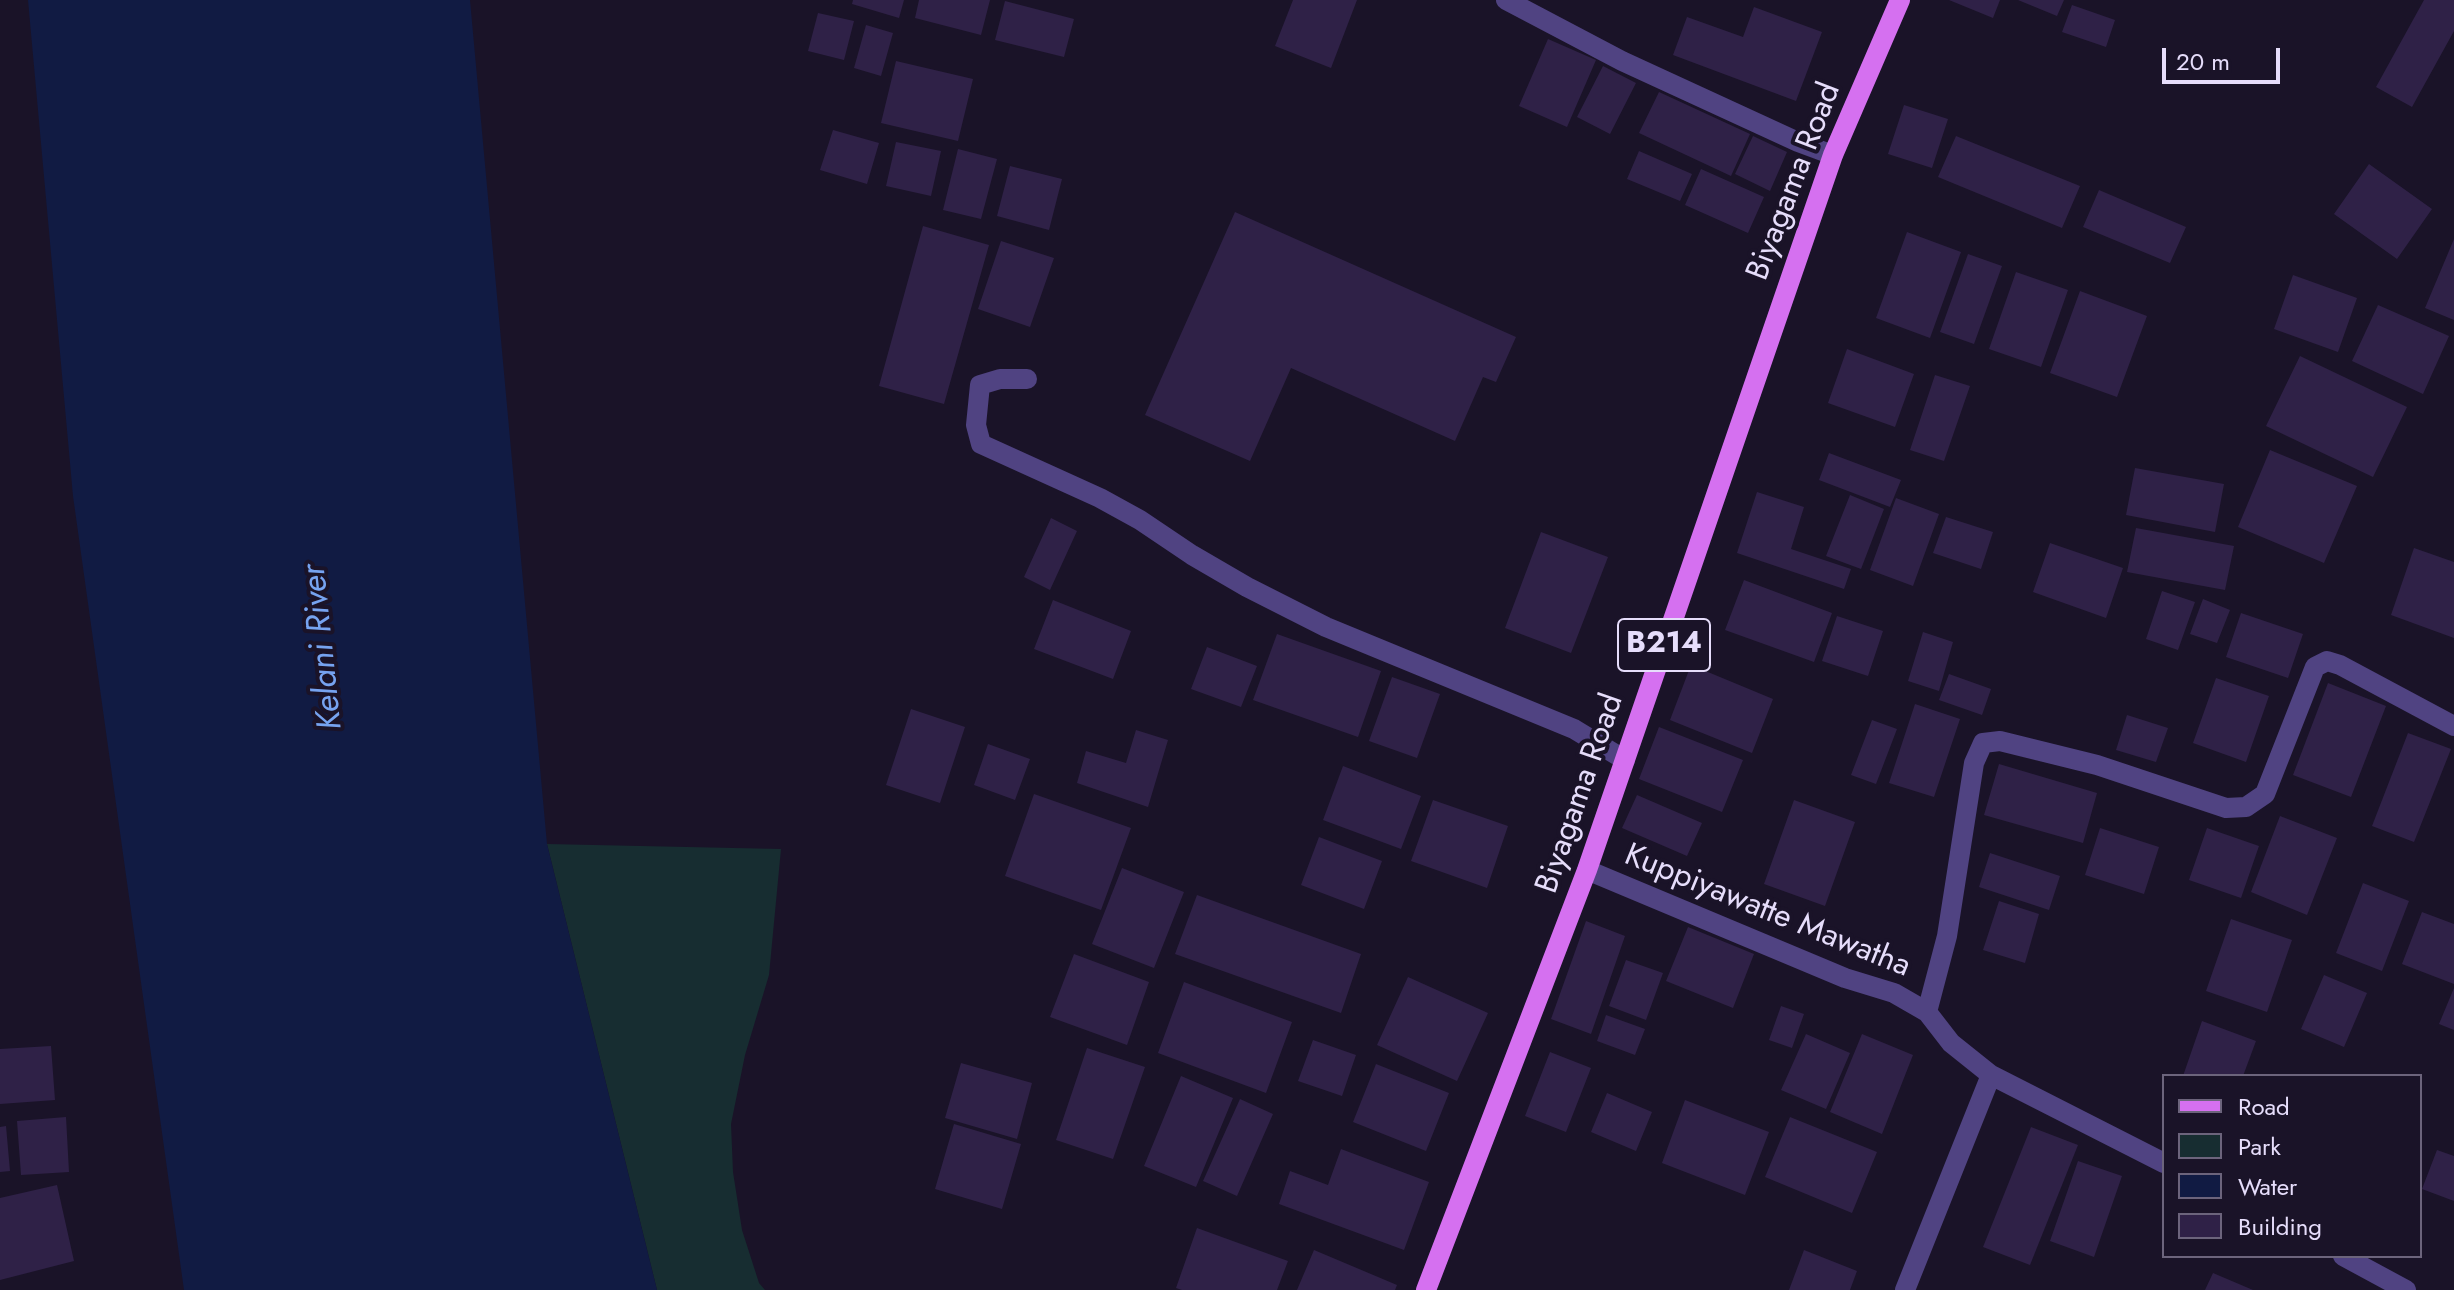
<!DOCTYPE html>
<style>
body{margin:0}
#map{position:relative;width:2454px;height:1290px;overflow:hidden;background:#1a1328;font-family:Jost,sans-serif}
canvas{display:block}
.legend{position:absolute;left:2162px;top:1074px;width:260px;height:184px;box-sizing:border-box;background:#1a1328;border:2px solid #6c647c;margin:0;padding:10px 14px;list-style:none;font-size:24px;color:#e6ddfb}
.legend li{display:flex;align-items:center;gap:16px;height:40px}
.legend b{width:40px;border:2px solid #6c647c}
.scale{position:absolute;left:2162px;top:48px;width:118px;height:36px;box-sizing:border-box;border:4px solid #e6ddfb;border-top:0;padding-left:10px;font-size:24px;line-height:28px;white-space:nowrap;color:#e6ddfb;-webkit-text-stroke:6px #1a1328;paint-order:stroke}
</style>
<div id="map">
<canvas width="2454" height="1290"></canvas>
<ul class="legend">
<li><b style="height:10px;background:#d570f0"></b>Road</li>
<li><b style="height:22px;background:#172d31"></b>Park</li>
<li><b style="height:22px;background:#111b43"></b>Water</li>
<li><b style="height:22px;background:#2f2147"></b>Building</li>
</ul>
<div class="scale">20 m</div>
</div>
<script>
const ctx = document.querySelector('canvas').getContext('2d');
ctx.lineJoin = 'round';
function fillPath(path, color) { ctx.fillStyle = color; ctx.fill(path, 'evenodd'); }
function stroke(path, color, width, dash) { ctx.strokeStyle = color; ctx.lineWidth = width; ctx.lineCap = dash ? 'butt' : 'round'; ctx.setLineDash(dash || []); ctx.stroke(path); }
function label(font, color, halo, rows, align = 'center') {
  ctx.font = font + ' Jost,sans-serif'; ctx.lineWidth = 8; ctx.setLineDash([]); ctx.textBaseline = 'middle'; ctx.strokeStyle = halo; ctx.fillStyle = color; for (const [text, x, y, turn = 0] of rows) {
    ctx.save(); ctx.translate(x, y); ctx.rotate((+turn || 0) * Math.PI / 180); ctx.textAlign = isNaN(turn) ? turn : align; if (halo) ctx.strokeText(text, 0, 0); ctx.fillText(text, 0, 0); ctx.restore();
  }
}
fillPath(new Path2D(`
 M547,844L781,849L769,975L745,1055L731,1124L733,1172L742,1230L759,1283L765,1290H657Z`), '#172d31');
fillPath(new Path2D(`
 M28,0H470L547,844L657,1290H184L73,496Z`), '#111b43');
fillPath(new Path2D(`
 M853,0H904L899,18L852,4Z
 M919,0H990L981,35L915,18Z
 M1293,0H1357L1331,68L1275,46Z
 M1949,0H2000L1993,18Z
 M2018,0H2064L2057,16Z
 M2424,0H2454V31L2412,107L2376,87Z
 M1005,1L1074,19L1064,57L995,40Z
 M2072,5L2115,20L2106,47L2062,32Z
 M1754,7L1822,32L1796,101L1673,55L1687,17L1743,37Z
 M818,13L854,21L844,60L808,51Z
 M866,25L893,33L881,76L854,68Z
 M1548,39L1596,60L1567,127L1519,106Z
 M896,61L973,79L958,141L881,123Z
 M1603,66L1636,83L1610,134L1577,117Z
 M1659,92L1750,134L1731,176L1639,133Z
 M1904,105L1948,119L1932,168L1888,154Z
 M833,130L879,143L867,184L820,170Z
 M1753,136L1787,152L1770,191L1735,174Z
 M1956,136L2080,186L2062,228L1938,177Z
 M896,142L941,151L931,196L886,186Z
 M958,149L997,159L981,219L943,210Z
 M1639,151L1692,174L1680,201L1627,179Z
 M2369,164L2432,209L2397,259L2334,214Z
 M1010,166L1062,179L1049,230L997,216Z
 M1701,169L1764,197L1748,233L1685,205Z
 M2099,190L2186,227L2170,263L2083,227Z
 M1235,212L1516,337L1496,382L1483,377L1455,441L1291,368L1250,461L1145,415Z
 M923,226L989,245L944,404L879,386Z
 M1907,232L1961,252L1930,338L1876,318Z
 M2454,239V320L2425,308Z
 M1001,241L1054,258L1030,327L978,309Z
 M1968,254L2002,266L1974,344L1940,332Z
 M2016,272L2068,290L2041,367L1989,349Z
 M2293,275L2357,298L2338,352L2274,329Z
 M2080,291L2147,316L2117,397L2050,373Z
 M2378,305L2449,336L2423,394L2352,361Z
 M1847,349L1914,374L1895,427L1828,403Z
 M2300,356L2407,407L2373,477L2266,426Z
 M1935,375L1970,386L1944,461L1910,450Z
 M2270,450L2357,486L2324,563L2238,527Z
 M1829,453L1901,480L1890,507L1819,480Z
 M2135,468L2224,484L2215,532L2126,515Z
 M1757,492L1804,507L1791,549L1851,569L1844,589L1737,553Z
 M1850,495L1884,509L1861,569L1826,556Z
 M1896,498L1939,514L1913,586L1870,570Z
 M1946,517L1993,532L1981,569L1933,553Z
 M1051,518L1077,531L1050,590L1024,577Z
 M2136,528L2234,546L2225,590L2127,572Z
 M1541,532L1608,557L1571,653L1505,628Z
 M2050,543L2123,568L2106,618L2033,592Z
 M2414,548L2454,562V638L2391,615Z
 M1744,580L1832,613L1814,662L1725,630Z
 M2162,591L2195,602L2178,650L2146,639Z
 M2203,599L2230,610L2217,643L2190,634Z
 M1053,600L1131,631L1113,679L1034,649Z
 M2241,613L2303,634L2288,678L2226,657Z
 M1837,616L1883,631L1868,676L1822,661Z
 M1923,632L1953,642L1939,691L1908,681Z
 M1277,634L1381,671L1358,737L1253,700Z
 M1207,647L1257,666L1241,707L1191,689Z
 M1691,665L1773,699L1752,753L1670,720Z
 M1949,674L1991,689L1982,715L1939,700Z
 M1392,677L1440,694L1417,758L1369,741Z
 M2216,678L2269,696L2246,762L2193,743Z
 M2328,683L2386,706L2351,797L2293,775Z
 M1915,704L1960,719L1934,797L1889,783Z
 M911,709L965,727L940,803L886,785Z
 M2127,715L2168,728L2156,762L2116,750Z
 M1872,720L1897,729L1876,784L1851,775Z
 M1659,727L1743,760L1722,812L1639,779Z
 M1136,730L1168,740L1148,807L1077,783L1086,751L1126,763Z
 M2408,733L2451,749L2414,842L2372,826Z
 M988,744L1030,759L1015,800L974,785Z
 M1999,764L2097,793L2083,843L1984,815Z
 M1343,766L1421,796L1401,849L1323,820Z
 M1034,794L1131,828L1101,910L1005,876Z
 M1637,795L1702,823L1687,856L1622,828Z
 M1433,800L1508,826L1487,888L1411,861Z
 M1794,800L1855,822L1825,906L1764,884Z
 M2280,816L2337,838L2307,915L2251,892Z
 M2100,828L2159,847L2144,894L2085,875Z
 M2207,828L2259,846L2241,898L2189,880Z
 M1319,837L1382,861L1364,909L1301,885Z
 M1990,853L2060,876L2049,910L1979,887Z
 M1122,868L1184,892L1154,968L1092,944Z
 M2363,883L2409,901L2382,971L2336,953Z
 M1197,895L1361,954L1341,1013L1175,954Z
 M1999,901L2039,914L2025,963L1983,950Z
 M2422,912L2454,924V984L2402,964Z
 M2231,919L2292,940L2267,1012L2206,991Z
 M1586,921L1625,936L1591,1034L1551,1019Z
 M1688,927L1754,954L1733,1008L1666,981Z
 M1074,954L1149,982L1127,1045L1050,1017Z
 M1626,960L1663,973L1646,1020L1609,1006Z
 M2324,975L2367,993L2344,1047L2301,1029Z
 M1408,977L1488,1013L1457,1081L1377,1045Z
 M1184,982L1292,1022L1266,1093L1158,1053Z
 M2454,988V1030L2439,1024Z
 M1781,1006L1804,1014L1792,1048L1769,1040Z
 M1606,1015L1645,1029L1635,1055L1597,1041Z
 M2202,1021L2256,1041L2243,1076H2183Z
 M1806,1034L1850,1053L1826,1109L1781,1090Z
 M1862,1034L1913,1055L1882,1134L1830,1112Z
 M1313,1040L1356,1055L1342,1096L1298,1081Z
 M51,1046L55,1100L0,1104V1049Z
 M1087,1048L1145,1067L1113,1159L1056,1140Z
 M1550,1052L1591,1068L1566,1132L1525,1116Z
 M961,1063L1032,1083L1017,1139L945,1118Z
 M1376,1064L1449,1093L1426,1151L1353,1122Z
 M1181,1076L1233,1098L1196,1187L1144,1166Z
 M1607,1093L1652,1112L1636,1151L1591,1132Z
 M1240,1099L1273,1114L1237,1196L1203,1181Z
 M1685,1100L1769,1132L1745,1195L1662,1163Z
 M66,1117L69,1172L21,1175L17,1121Z
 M1790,1117L1877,1152L1852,1213L1765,1177Z
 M954,1124L1021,1144L1002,1209L935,1189Z
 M6,1126L10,1171L0,1172V1127Z
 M2031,1127L2078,1145L2030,1265L1983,1247Z
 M1341,1149L1429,1182L1404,1250L1279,1204L1290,1171L1328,1185Z
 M2437,1150L2454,1156V1201L2422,1189Z
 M2078,1161L2122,1176L2094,1257L2050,1241Z
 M57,1185L74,1261L0,1280V1198Z
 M1197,1228L1288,1261L1277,1290H1182L1176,1288Z
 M1314,1250L1397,1285L1395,1290H1297Z
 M1804,1250L1857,1271L1850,1290H1789Z
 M2213,1273L2253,1290H2205Z`), '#2f2147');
stroke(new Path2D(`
 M1506,0L1622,61L1798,142L1833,155
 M1027,379H1000L980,385L976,425L981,444L1100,498L1140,520L1192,555L1247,587L1326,627L1574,729L1625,760
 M1587,870L1845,978L1894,993L1927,1012L1951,1043L1991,1075L2164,1163
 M1927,1012L1947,936L1974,763L1983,743L2000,741L2097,765L2226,808L2246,807L2265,794L2315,667L2327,661L2340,665L2454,726
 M2343,1256L2406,1290
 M1905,1290L1991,1075`), '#504382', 20);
stroke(new Path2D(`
 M1426,1290L1587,870L1833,155L1900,0`), '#d570f0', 20);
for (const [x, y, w] of [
 [1664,645,92]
]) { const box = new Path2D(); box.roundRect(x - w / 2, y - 26, w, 52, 6); ctx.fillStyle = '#1a1328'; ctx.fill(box); stroke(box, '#e6ddfb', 2); }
label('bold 30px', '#e6ddfb', null, [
 ["B214",1664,645]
]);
label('32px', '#e6ddfb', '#1a1328', [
 ["Biyagama Road",1795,182,-69],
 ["Biyagama Road",1581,794,-71],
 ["Kuppiyawatte Mawatha",1767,912,22]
]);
label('italic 34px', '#76a3f0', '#1a1328', [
 ["Kelani River",324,647,-96]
]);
</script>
